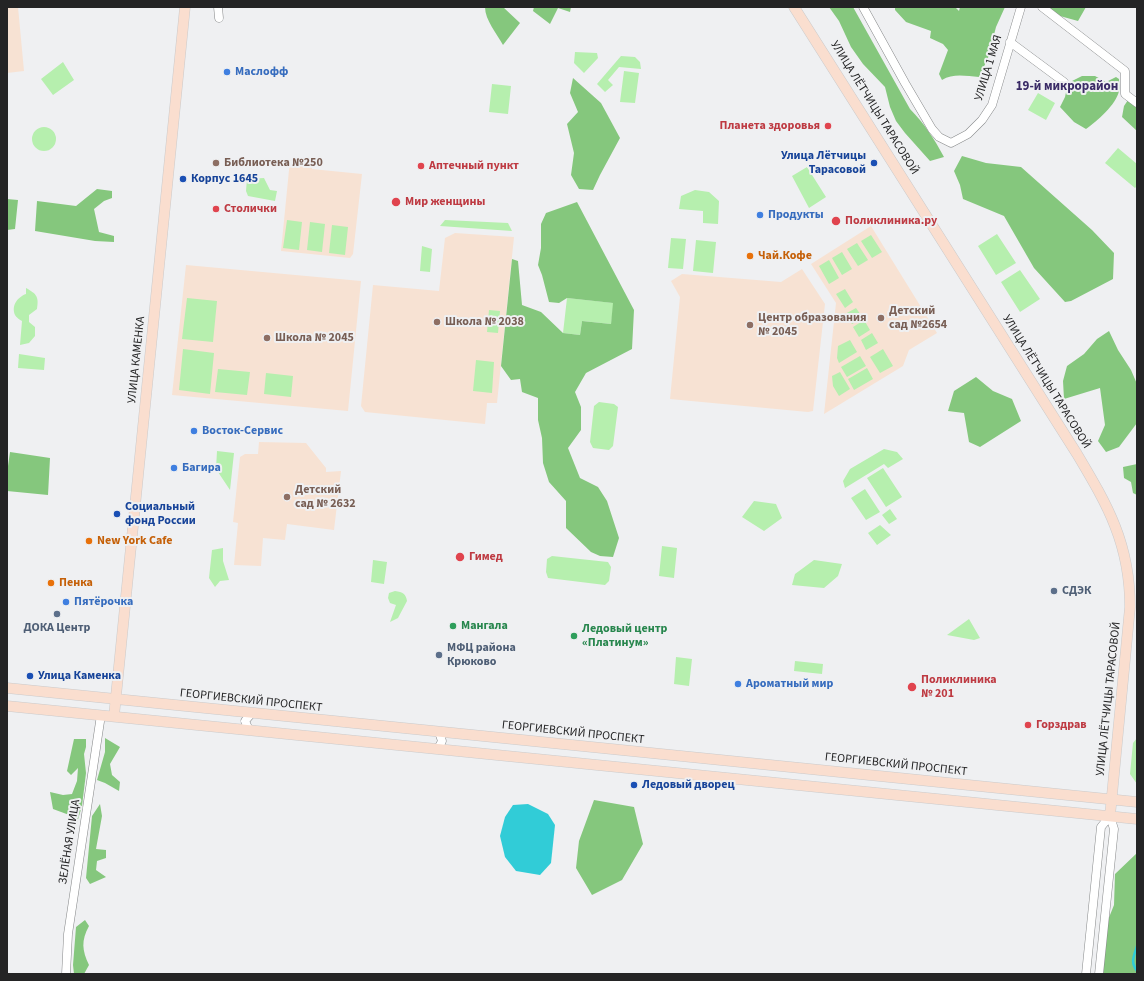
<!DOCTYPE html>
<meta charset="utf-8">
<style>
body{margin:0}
#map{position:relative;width:1144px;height:981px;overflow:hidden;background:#eff0f2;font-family:"Source Sans 3",sans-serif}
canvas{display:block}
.frame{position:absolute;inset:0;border:8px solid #242425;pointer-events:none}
</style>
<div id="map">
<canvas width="1144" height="981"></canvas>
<div class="frame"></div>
</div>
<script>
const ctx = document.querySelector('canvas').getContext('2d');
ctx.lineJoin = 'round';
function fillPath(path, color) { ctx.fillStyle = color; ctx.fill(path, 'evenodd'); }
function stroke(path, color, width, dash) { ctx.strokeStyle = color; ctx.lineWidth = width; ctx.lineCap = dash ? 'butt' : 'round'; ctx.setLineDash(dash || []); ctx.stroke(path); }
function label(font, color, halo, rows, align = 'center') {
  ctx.font = font + ' "Source Sans 3",sans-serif'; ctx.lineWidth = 4; ctx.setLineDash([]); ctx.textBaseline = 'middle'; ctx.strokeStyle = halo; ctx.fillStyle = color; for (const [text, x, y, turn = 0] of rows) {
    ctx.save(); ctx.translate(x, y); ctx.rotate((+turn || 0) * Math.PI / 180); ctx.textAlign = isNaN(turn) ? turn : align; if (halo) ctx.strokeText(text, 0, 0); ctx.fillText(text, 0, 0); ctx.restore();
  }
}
fillPath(new Path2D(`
 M7,7H18L24,71L7,73Z
 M290,160L312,162V169L362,174L353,254L350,258L281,251Z
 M871,226L937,333L909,350L903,366L824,414L836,303L811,264Z
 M455,233L514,237L497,403H487L485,424L365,412L361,406L373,285L439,291L445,238Z
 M186,265L361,281L348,411L172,395Z
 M802,269L825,304L813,411L808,412L670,399L680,297L671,281L682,274L781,282Z
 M259,442L306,443L326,468V472L341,471L334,530L287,524L285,540L263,538L261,566L234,565L238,523L233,522L240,457L245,454H258Z`), '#f7e2d3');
fillPath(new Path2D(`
 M575,52L597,53L598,58L584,73L574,63Z
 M621,56L635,57L640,62L641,69L619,67L608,80L613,85L605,92L597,84Z
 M63,62L74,80L53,95L41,79Z
 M624,71L639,73L635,103L620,102Z
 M492,84L511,86L508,114L489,112Z
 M1038,93L1055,103L1046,120L1028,110Z
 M32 139a12 12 0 1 1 24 0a12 12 0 1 1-24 0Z
 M1118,148L1137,164V186L1135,188L1105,163Z
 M807,167L826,197L809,208L792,176Z
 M264,178L270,190L277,191L275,201L248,196L246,191L247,179Z
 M695,190L709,192L719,201L718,224L703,223V211L679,209L681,196Z
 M287,220L302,222L299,250L283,248Z
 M445,220L508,223L512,231L440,226Z
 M310,222L325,224L322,252L307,250Z
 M332,225L348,227L345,255L329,253Z
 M997,234L1016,263L996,275L978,246Z
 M871,235L882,252L872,258L861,241Z
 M671,238L686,239L683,269L668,268Z
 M696,240L716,242L713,273L693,271Z
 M857,243L868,260L858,266L847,249Z
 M422,246L432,249L430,272L420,271Z
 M842,252L852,269L842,275L832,258Z
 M829,260L839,278L829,284L819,266Z
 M1020,270L1040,299L1020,312L1001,282Z
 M26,288C37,294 39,297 37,309L29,315V322L35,327V336L29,343L20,345L22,321C20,320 16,317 15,315C11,305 18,297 26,294Z
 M845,289L853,302L845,308L836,294Z
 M187,298L217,301L213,342L182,339Z
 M567,298L614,303L611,324L582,321L580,335L563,333Z
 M856,308L863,318L852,324L845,314Z
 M489,310L500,311L498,333L487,332Z
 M864,320L870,330L859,337L853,327Z
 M872,333L878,343L866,350L861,340Z
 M850,340L857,352L839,363L837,358L838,346Z
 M183,349L214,353L210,394L179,390Z
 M883,349L893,366L880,373L870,357Z
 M19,354L45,358L44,370L18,368Z
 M860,356L866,366L847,377L841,367Z
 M476,360L494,362L492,393L473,391Z
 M867,368L873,379L854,390L848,379Z
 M218,369L250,372L247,395L215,392Z
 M840,372L850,389L839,396L833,386L832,376Z
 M266,373L293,376L291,397L264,394Z
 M599,402L614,404L618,407L613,446L609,450L593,448L590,442L594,406Z
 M884,449L897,452L903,459L888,468L884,464L845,488L843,481L850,469Z
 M217,451L234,453L230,490L216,469Z
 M883,468L902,497L886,507L867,478Z
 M865,489L880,512L866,520L851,498Z
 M754,501L776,504L782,518L764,531L742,517Z
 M890,509L897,519L889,524L882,515Z
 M880,525L891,535L877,545L868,533Z
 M662,546L677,548L674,578L659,576Z
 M223,548V561L229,580L220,581L215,587L209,578L212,550Z
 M552,556L608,562L611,567L609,581L605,585L548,578L546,572L547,559Z
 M373,560L387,562L384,584L371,582Z
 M814,560L842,564L838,576L824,588L792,585L795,574Z
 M395,591C403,592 406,594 407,601L398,618L390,622L396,605L390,603L388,598L389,593Z
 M969,619L980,638L974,640L947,635Z
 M676,657L692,659L689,686L674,684Z
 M795,661L823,664L822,674L794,671Z
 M1137,738V784L1130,774L1133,743Z`), '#b6efae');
fillPath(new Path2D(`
 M485,7H503L520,23L503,45C497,34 485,20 485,7Z
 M534,7H571L570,12L558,8L550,24L533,11Z
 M829,7H853L910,109C924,123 935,140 944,157L930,161L905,133L896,121L890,107L885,87L863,64L851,47L839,21Z
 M895,7H955L959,11L960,7H1005L996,27L988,58L979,77C966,76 953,73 942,80L939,74L948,50L943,44L930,38L931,31L906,22L895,10Z
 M1047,7H1086L1078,21L1060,16Z
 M1082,76H1095L1106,82L1116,77L1119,79C1119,83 1120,88 1119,91C1116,105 1097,121 1086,129L1074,122L1060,107L1065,97L1068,83Z
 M573,78L601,103L620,138L600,175L593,190L579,189L571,175L574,153L567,124L578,112L570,93Z
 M1128,100H1137V131L1122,117L1124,106Z
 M962,156L986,163L1021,167L1092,230L1114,253L1113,279L1071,301L1065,302L1034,268L1004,216L963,199L960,185L954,171Z
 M97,189L112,191V198L104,201L94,209L99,232L114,236V242L95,241L35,231L37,201L76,206Z
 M7,199L18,200L15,229L7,230Z
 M577,202L634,310L632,349L586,373L575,392L581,407V430L568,448L580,478L598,487L607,501L619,538L613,557L600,556L591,552L566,528V501L549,482L543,463L542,438L538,420V398L522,392L520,379L511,380L501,366L512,259L518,261L522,305L541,312L563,333L580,335L582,321L611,324L613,303L567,298L559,303L549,302L542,275L538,265L541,248V224L546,213Z
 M1109,331L1118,350L1131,370L1137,384V423L1119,447L1106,452L1098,441L1105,425L1100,388L1064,399L1063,381L1067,366L1084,354L1097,339Z
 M976,377L993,391L1012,399L1021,421L980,447L969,442L964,413L948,411L954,391Z
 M10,452L50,458L48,495L7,491V473Z
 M1137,464V495L1133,493L1131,482L1124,478L1123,467Z
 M105,738L120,747L110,764L112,775L120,782L119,791L105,783L97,780L105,752Z
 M74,739H86V747L84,754L86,773L82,806L76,826L72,816L53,809L50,792L63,795L72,794L77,781L78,768L71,775L67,771Z
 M594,800L634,807L643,844L622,880L592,895L576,868L579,841Z
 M100,804L102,816L96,849L106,850V858L97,861L96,870L106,877L90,884L86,878L92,816Z
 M1137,853V974H1101L1106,925L1114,905L1115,874Z
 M85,920L89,926C81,941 82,950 89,965L84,974H74L73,965L76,927Z`), '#85c77d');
fillPath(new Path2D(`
 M528,804L548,814L555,825L551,863L540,875L516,871L505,857L500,836L505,817L513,805Z`), '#31ccd7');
stroke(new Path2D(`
 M1137,946C1134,956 1130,962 1137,971`), '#31ccd7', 2.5);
const minor = new Path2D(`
 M218,7L219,18
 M863,7L905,83L932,129L939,137L951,143L968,134L982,120L992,105L1021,7
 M1042,7L1125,71V94L1137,103
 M1010,42L1064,82
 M249,730L245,721L251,714
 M436,748L439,747L442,741L439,732
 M66,974L68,934L101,715
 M1086,974L1101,827L1110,816
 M1099,974L1114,829L1110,816`);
const major = new Path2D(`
 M794,7L1077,454C1108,506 1130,544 1130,607L1110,816
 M7,688L1137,802
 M7,706L1137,819
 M114,716L185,7`);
stroke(minor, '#868889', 9);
stroke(major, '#cacacb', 11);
stroke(minor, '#fff', 8);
stroke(major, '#fadecf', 10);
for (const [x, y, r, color] of [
 [227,72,4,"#3f7fe0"],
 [828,126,4,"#e0444e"],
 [216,163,4,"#8d6e63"],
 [874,163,4,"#1a4fb4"],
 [421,166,4,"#e0444e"],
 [183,179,4,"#1a4fb4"],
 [396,202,5,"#e0444e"],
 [216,209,4,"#e0444e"],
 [760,215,4,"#3f7fe0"],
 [836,221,5,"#e0444e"],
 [750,256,4,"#e8710a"],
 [881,318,4,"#8d6e63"],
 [437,322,4,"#8d6e63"],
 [750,325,4,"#8d6e63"],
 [267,338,4,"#8d6e63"],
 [194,431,4,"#3f7fe0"],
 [174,468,4,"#3f7fe0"],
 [287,497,4,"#8d6e63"],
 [117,514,4,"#1a4fb4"],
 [89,541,4,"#e8710a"],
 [460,557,5,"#e0444e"],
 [51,583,4,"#e8710a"],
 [1054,591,4,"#5c6f8a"],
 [66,602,4,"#3f7fe0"],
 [57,614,4,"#5c6f8a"],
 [453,626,4,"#2e9e5b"],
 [574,636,4,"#2e9e5b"],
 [439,655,4,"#5c6f8a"],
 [30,676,4,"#1a4fb4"],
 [738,684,4,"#3f7fe0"],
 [912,687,5,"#e0444e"],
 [1028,725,4,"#e0444e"],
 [634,785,4,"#1a4fb4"]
]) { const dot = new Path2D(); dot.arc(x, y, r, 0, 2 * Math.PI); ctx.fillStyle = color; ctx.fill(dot); stroke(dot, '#eff0f2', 1.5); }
label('12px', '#242425', '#eff0f2', [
 ["УЛИЦА 1 МАЯ",989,68,-73],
 ["УЛИЦА ЛЁТЧИЦЫ ТАРАСОВОЙ",874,108,58],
 ["УЛИЦА КАМЕНКА",137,360,-84],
 ["УЛИЦА ЛЁТЧИЦЫ ТАРАСОВОЙ",1046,382,58],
 ["УЛИЦА ЛЁТЧИЦЫ ТАРАСОВОЙ",1109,699,-84],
 ["ГЕОРГИЕВСКИЙ ПРОСПЕКТ",251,701,6],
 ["ГЕОРГИЕВСКИЙ ПРОСПЕКТ",573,733,6],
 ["ГЕОРГИЕВСКИЙ ПРОСПЕКТ",896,765,6],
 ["ЗЕЛЁНАЯ УЛИЦА",70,842,-81]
]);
label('bold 12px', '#366cbe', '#eff0f2', [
 ["Маслофф",235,72],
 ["Продукты",768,215],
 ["Восток-Сервис",202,431],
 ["Багира",182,468],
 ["Пятёрочка",74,602],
 ["Ароматный мир",746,684]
], 'left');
label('bold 12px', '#be3a42', '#eff0f2', [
 ["Планета здоровья",820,126,"right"],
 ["Аптечный пункт",429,166],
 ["Мир женщины",405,202],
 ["Столички",224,209],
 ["Поликлиника.ру",845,221],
 ["Гимед",469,557],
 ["Поликлиника",921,680],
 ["№ 201",921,694],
 ["Горздрав",1036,725]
], 'left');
label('bold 12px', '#164399', '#eff0f2', [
 ["Улица Лётчицы",866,156,"right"],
 ["Тарасовой",866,170,"right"],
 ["Корпус 1645",191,179],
 ["Социальный",125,507],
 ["фонд России",125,521],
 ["Улица Каменка",38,676],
 ["Ледовый дворец",642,785]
], 'left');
label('bold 12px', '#785e54', '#eff0f2', [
 ["Библиотека №250",224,163],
 ["Детский",889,311],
 ["сад №2654",889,325],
 ["Центр образования",758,318],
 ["№ 2045",758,332],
 ["Школа № 2038",445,322],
 ["Школа № 2045",275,338],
 ["Детский",295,490],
 ["сад № 2632",295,504]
], 'left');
label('bold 12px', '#c56008', '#eff0f2', [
 ["Чай.Кофе",758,256],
 ["New York Cafe",97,541],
 ["Пенка",59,583]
], 'left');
label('bold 12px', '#4e5e75', '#eff0f2', [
 ["СДЭК",1062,591],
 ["ДОКА Центр",57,628,"center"],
 ["МФЦ района",447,648],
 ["Крюково",447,662]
], 'left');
label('bold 12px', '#27864d', '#eff0f2', [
 ["Мангала",461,626],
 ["Ледовый центр",582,629],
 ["«Платинум»",582,643]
], 'left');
label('bold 13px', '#3a2b66', '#eff0f2', [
 ["19-й микрорайон",1067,87]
]);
</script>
